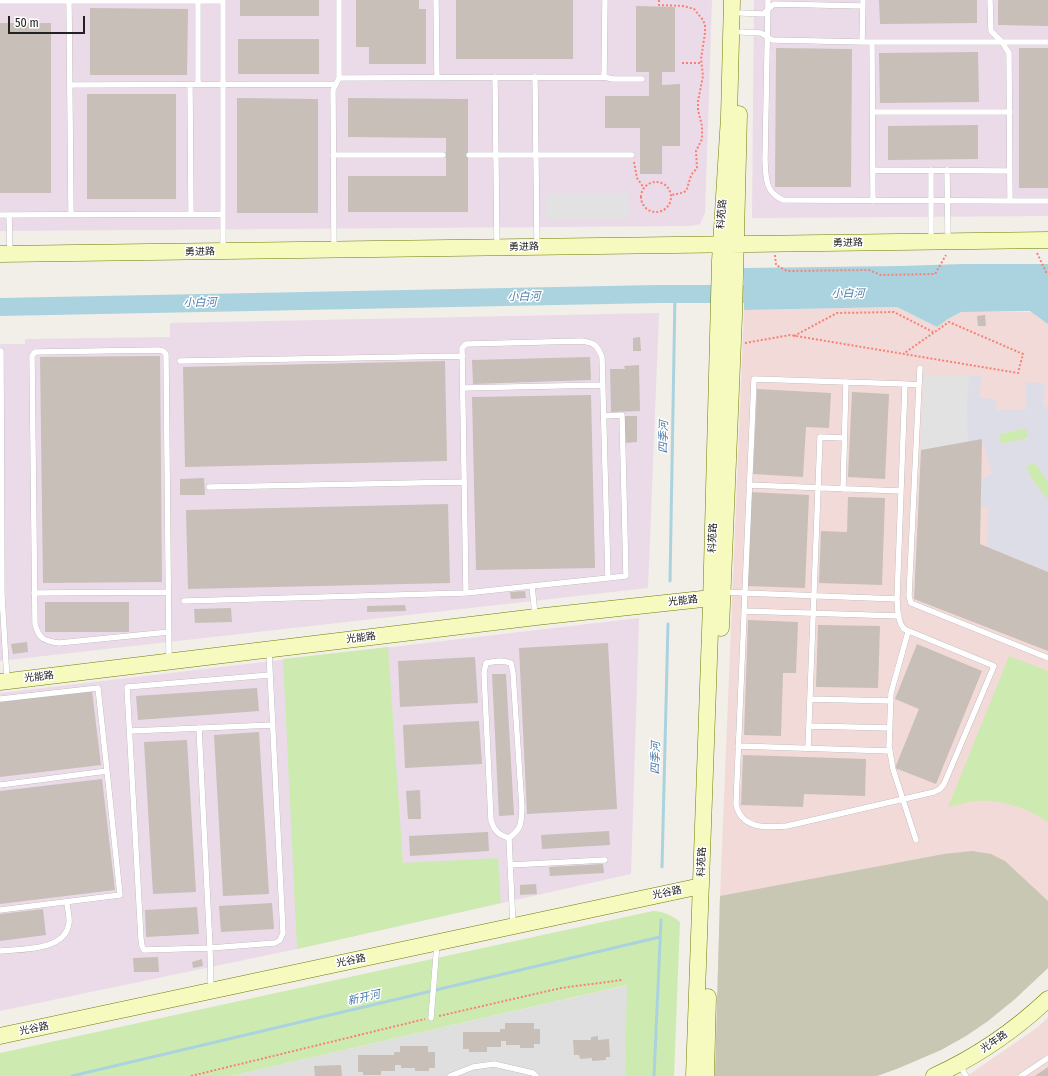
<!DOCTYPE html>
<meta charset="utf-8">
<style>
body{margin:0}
#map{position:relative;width:1048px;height:1076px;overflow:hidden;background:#f2efe9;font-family:"Fira Sans Condensed",sans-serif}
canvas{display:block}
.scale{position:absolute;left:8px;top:16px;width:77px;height:18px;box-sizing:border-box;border:2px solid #222;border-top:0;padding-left:5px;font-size:12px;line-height:14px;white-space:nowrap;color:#222;-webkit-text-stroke:3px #fff;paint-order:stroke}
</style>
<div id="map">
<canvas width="1048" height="1076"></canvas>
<div class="scale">50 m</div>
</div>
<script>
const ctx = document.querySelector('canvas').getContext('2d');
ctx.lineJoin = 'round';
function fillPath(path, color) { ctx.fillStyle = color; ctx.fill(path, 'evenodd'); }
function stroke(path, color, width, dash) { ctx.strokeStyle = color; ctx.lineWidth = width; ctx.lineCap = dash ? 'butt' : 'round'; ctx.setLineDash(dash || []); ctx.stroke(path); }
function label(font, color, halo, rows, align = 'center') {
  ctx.font = font + ' "Fira Sans Condensed","Noto Sans SC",sans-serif'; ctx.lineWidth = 3; ctx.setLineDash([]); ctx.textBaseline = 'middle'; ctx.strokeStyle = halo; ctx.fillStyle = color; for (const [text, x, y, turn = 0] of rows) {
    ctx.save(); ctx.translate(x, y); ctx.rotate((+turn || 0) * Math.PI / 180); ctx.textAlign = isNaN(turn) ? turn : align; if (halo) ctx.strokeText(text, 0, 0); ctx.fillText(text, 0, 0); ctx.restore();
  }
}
fillPath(new Path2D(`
 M628,985L625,1076H231Z`), '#e0dfdf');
fillPath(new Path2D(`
 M897,307L937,327L948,319L961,312H1048V968L1015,999L988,1021L966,1036L941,1050L899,1068L877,1076H715L720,896L744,310Z
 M1048,1017V1076H967L1038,1027Z`), '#f2dad9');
fillPath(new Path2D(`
 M0,0H712L705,213L700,224L691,226L0,231Z
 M754,0H1048V216L752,218Z
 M659,313L648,588L0,661V344H25V339L170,337V323Z
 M639,618L631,874L297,949L0,1011V693Z`), '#ebdbe8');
fillPath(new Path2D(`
 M972,851L991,854L1005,861L1048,901V968L1015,999L988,1021L966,1036L941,1050L899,1068L877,1076H715L720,896L944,854Z`), '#c7c7b4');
fillPath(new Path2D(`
 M1027,428L1029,438L1001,444L999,434Z
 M1035,463L1048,481V500L1031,478L1025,466Z
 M388,647L403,863L498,858L501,903L297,949L283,659Z
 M1009,656L1048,671V822C1028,808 1001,799 976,801C967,802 957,805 948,807Z
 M653,911C663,911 673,916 680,922L674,1076H625L627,985L231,1076H0V1053Z`), '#cdebb0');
fillPath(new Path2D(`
 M546,193H629V219H546Z
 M924,375L969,376L967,407L968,442L921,450Z`), '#e2e2e2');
fillPath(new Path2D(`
 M969,376H982L979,398L995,399L996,410L1026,409V382L1045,384L1043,407L1048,406V481L1035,463L1026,466L1031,478L1048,500V572L987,547L989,507L981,506V479L992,474L982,439L968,442L967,407ZM1026,428L1028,439L1001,444L999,434Z`), '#dddde8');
fillPath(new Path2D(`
 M964,264H1048V324L1030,311L961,312L948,319L937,327L897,307L744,310V268L899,266Z`), '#aad3df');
stroke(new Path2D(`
 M670,581L675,294
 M662,867L668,624
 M72,1076L660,937
 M654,1076L661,920`), '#aad3df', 3);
stroke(new Path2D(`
 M0,307L658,294H769`), '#aad3df', 18);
fillPath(new Path2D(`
 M240,0H319V16H240Z
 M356,0H419V9H426V64H369V47H356Z
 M456,0H573V59H456Z
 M879,0H977V23L880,24Z
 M998,0H1048V26L998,25Z
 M636,6L675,7V72H662V85L680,84V146H662V174H640V128H605V96H649V72H636Z
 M90,8L188,9L187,75H90Z
 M0,23H51V193H0Z
 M238,39H319V74H238Z
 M776,48L852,49L851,187H775Z
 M1019,48H1048V188H1019Z
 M978,52L979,102L880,103L879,53Z
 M87,94H176V199H87Z
 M237,98L318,99V213H237Z
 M348,98L468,99V212H348V176H446V138L348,137Z
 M978,125V159L888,160V126Z
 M985,315L986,326H978L977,316Z
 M640,337L641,351H633V338Z
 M160,356L162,582L43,583L40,357Z
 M590,357L591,380L473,384L472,360Z
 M445,361L447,461L185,467L183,367Z
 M639,365L640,411L611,412L610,369H625L624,366Z
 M757,389L831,393L829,428L806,427L803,477L753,474Z
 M852,392L889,394L885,479L848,477Z
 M591,395L595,568L476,570L472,397Z
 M625,416H637V442L625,443Z
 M982,439L980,544L1048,572V651L914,599L921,450Z
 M204,478L205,495H180V479Z
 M750,492L809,495L805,588L746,586Z
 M848,497L885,498L882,585L819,583L821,531L847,532Z
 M448,504L450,583L188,589L186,510Z
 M525,591L526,598L511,599L510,592Z
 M45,602H129V632H45Z
 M405,605L406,611L367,612V606Z
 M231,608L232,622L195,623L194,609Z
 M748,620L798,622L796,673H783L781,736L744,735Z
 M818,625L880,626L878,688L816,687Z
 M27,642L28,652L13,654L11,644Z
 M608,643L617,809L527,814L519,648Z
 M917,644L982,671L936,784L895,768L919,709L895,699Z
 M475,657L478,703L400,707L398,661Z
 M492,674H506L514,815L499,816Z
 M257,688L259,711L138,720L136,696Z
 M92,691L101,765L0,777V702Z
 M479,721L482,764L405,768L403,725Z
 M259,732L269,894L223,896L214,735Z
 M187,740L196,892L153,894L144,742Z
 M743,755L866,759L865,796L804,794L803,807L741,805Z
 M102,779L115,890L0,904V791Z
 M420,790L421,819H408L406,791Z
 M609,831L610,845L542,849L541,835Z
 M488,832L489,851L410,856L409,836Z
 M603,864L604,873L550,876L549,867Z
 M536,884L537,894L520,895V885Z
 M272,903L274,929L221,932L219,906Z
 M197,907L199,934L146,937L145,910Z
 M43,909L46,935L0,941V914Z
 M158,957L159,972H134L133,958Z
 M202,959L203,966L193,968L192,962Z
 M505,1023H534V1029H540V1044H534V1048H520V1045H506V1041H501V1047H487V1052H469V1049H463V1032H500V1029H505Z
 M598,1036V1040L609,1039L610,1057H606V1060L592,1061V1058L580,1059L579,1055H574L573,1040H591V1037Z
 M400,1046H428V1052H435V1068H429V1071H415V1068H401V1065H395V1071H381V1075H363V1072H358V1055H394V1052H400Z
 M341,1065L342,1076H315L314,1066Z
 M1048,1067V1076H1035Z`), '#c7bfb8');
const lane = new Path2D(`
 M223,0V250
 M436,0L437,77
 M768,0L765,160C766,178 765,192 783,200L1010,201L1009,53L1002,42L991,31L990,0
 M863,0L862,42H872L873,201
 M0,1H223
 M69,1L71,214
 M198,1V85
 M741,13L763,14L774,4L863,6
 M741,32L761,33L772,40L862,42
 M872,42H1048
 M495,77L497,247
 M535,77L537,245
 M604,77L605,0
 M339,78L604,77L613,79H642
 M70,85L336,84
 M190,85L191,214
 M873,112H1010
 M333,155H443
 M469,155H632
 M873,170L1010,171
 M947,170L948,239
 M1010,201H1048
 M0,215L223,214
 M9,215L10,252
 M931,240V170
 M334,248L333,90L339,78V0
 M0,351H1L2,596L7,680
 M180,361L463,356
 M905,384L919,385L909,596L911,603L1048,658
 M919,385L920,368
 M463,388L603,385
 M604,416L622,415L626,576L608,578
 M749,485L901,491
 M209,487L464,482
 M843,489L846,382
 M532,586L466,593L462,348L466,344L582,341C595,343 597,345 602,357L608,578L532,586L535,615
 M723,592L744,593L897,599L905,384L754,379L736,804C741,829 766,828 787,826L934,792L940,789L944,784L994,666L904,629C897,620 898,609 897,599
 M34,593L168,592
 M184,601L466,593
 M744,611L899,616
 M169,632L59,643C44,641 39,639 35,624L32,356L35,352L158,350L163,351L166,354L169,660
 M908,632L891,693L889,746L893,769L916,840
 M0,699L98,688L107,771L0,785
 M810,699L891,701
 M809,726L890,728
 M199,728L210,948L144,950L142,946L141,939L127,687L270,675
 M130,731L273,725
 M738,746L890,751
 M808,748L820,437L844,438
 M509,838C499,835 494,831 491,820L484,673L486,663C495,661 502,660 511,663L513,673L522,808C521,824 522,828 509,838L513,926
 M510,865L605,860
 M0,910L120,895L107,771
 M0,951C21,949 66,951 69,923C70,917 67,908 67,902
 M211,990L210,948L275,943L280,940L283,933L269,651
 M431,1018L437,944
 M960,1065L966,1076
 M450,1076L473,1067L494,1064L533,1073L536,1076
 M1021,1076L1048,1058`);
const secondary = new Path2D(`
 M0,254L1048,240
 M721,628L734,316L739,114
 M0,682L536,617L721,597
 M0,1036L701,886
 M694,1076L711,604L720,261L729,117L732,0
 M706,1076L708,997
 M934,1076C976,1057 1014,1031 1048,999`);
stroke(lane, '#a9a9a9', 6);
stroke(secondary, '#707d05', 17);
stroke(new Path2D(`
 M659,0V5L683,6L694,9L703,20L705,25V33L701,59L703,76L698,101V110L702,126V139L696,151L697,168C695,171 692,173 691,176C685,191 691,192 671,195
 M682,63H702
 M634,162L637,178L644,188
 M641 197a15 15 0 1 1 30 0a15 15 0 1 1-30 0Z
 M1037,253L1046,272H1048
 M775,255L776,265L787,271L869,270L881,275L935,274L946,255
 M794,336L837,313L894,312L933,332
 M745,343L790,335L1018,373L1023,354L949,322L903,354
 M439,1016L561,988L622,980
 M191,1076L425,1019`), '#fa8072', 2, [2, 2]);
stroke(lane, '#fff', 5.5);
stroke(secondary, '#f7fabf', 16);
label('10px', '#222', '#fff', [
 ["科苑路",722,214,-86],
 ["勇进路",848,243,-1],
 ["勇进路",524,247,-1],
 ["勇进路",200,252,-1],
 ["科苑路",713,538,-88],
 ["光能路",683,601,-6],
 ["光能路",361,638,-7],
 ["光能路",39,677,-7],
 ["科苑路",702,862,-88],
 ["光谷路",667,893,-12],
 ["光谷路",351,961,-12],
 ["光谷路",34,1029,-12],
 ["光年路",994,1042,-34]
]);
label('italic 11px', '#4a7aab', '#fff', [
 ["小白河",848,294],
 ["小白河",524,297,-1],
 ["小白河",200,303,-1],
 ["四季河",664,437,-89],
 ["四季河",656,758,-89],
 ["新开河",364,998,-13]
]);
</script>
